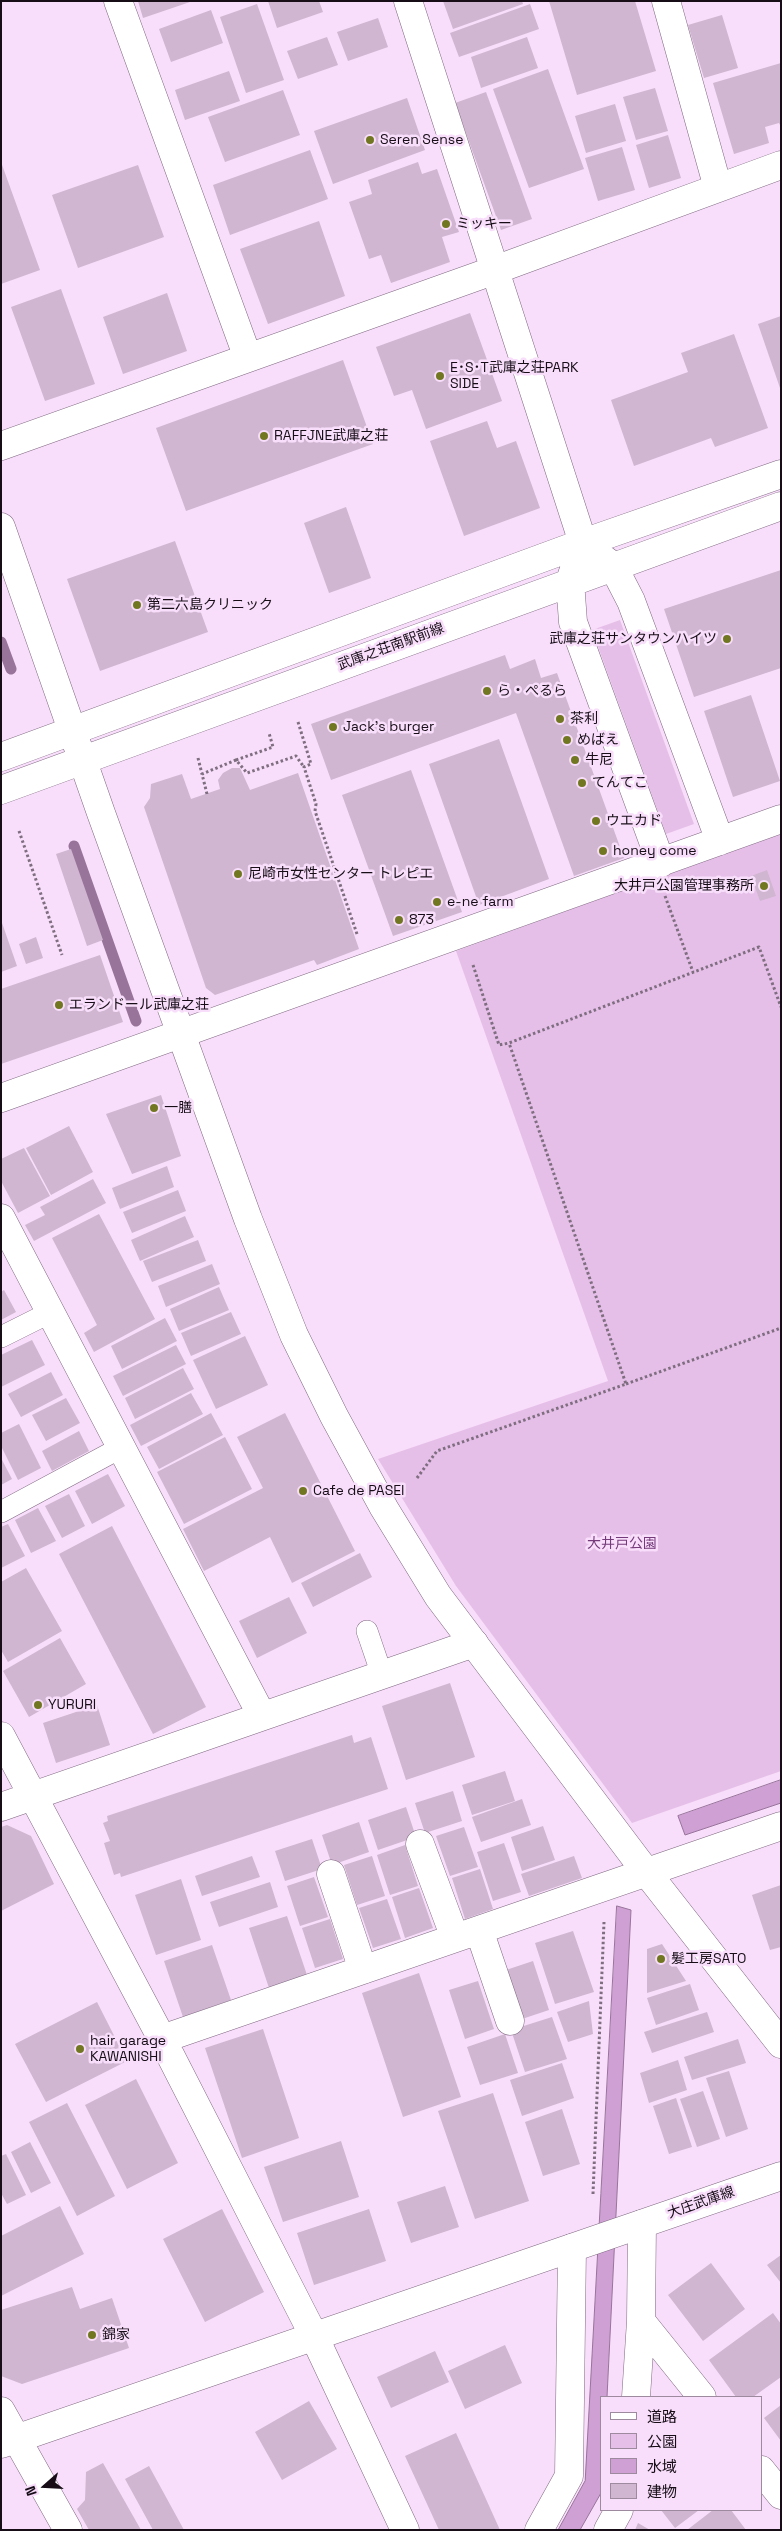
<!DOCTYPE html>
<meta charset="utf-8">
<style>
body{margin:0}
#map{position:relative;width:782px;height:2531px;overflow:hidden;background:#f8defa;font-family:"Space Grotesk","Noto Sans JP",sans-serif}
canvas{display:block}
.frame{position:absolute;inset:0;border:2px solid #160d17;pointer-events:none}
.legend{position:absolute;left:600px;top:2396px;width:162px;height:115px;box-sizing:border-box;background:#f8defa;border:1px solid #9e8a9f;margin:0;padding:6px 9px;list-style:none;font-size:15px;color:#160d17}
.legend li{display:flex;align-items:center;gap:10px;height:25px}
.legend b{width:25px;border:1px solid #9e8a9f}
.north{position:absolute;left:20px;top:2461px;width:50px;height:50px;-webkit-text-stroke:4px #f8defa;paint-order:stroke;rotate:251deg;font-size:14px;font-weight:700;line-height:20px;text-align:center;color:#160d17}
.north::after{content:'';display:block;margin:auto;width:18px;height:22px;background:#160d17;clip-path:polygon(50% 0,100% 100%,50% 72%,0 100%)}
</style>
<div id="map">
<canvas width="782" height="2531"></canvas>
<div class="frame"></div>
<ul class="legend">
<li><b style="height:6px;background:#fff"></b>道路</li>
<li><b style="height:14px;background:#e6bfe9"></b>公園</li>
<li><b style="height:14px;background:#cfa0d4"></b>水域</li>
<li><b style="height:14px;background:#d0b6d1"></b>建物</li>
</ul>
<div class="north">N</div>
</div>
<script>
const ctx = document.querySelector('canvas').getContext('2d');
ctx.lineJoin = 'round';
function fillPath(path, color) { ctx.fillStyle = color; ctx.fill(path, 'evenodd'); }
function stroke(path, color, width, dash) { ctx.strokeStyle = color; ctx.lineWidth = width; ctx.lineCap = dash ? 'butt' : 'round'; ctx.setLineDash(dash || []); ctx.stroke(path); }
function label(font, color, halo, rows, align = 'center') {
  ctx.font = font + ' "Space Grotesk","Noto Sans JP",sans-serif'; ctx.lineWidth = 5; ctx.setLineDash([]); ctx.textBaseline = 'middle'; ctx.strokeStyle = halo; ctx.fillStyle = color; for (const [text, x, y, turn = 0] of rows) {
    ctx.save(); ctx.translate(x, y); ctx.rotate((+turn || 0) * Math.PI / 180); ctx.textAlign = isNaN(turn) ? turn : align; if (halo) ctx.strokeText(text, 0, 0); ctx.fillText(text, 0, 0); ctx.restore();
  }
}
fillPath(new Path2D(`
 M620,620L694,824L666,834L592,630Z
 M781,833V1771L632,1823L456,1586L378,1459L608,1381L456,951Z`), '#e6bfe9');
const water = new Path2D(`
 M781,1780V1803L685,1835L678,1816Z
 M617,1906L631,1910L607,2397H601V2493L580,2530H558L585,2481Z`);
fillPath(water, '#cfa0d4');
stroke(water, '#98749b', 1);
stroke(new Path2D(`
 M1,642L11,669
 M74,846L136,1021`), '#98749b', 11);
fillPath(new Path2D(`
 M138,1H190V2L143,18Z
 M268,1H319L323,12L277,28Z
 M443,1H522L523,4L453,29Z
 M549,1H635L656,71L577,95Z
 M257,4L284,80L246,93L220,17Z
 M530,4L539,29L459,57L450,33Z
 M211,10L223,43L171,62L159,29Z
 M722,15L738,68L704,78L688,25Z
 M378,18L388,47L348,61L337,32Z
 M327,37L338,65L298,79L287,51Z
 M527,37L538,68L481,88L471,57Z
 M781,63V127L779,123L765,127L769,143L734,154L713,83Z
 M548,69L584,169L529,188L493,89Z
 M229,71L240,101L185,120L175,90Z
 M655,88L668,131L636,140L623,97Z
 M283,90L300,135L225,162L208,117Z
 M486,92L532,219L501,230L455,103Z
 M407,98L425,150L333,184L314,131Z
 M615,104L626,141L586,153L575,116Z
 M668,135L681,178L649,188L636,145Z
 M622,147L635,190L598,201L585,158Z
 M310,150L328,199L230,235L213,185Z
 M1,162L40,270L1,284Z
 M418,162L422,174L437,169L459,232L442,237L450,262L391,283L381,255L369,259L349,202L372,194L368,180Z
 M138,165L164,237L78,268L52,195Z
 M319,221L345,296L268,324L240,249Z
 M61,289L95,384L45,401L11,307Z
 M167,293L187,351L123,374L103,317Z
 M470,313L502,401L426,429L412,390L394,396L376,347Z
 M781,316V388H780L758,324Z
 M734,334L768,428L715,447L711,438L634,466L611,400L688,372L681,353Z
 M343,360L373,444L186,511L156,428Z
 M487,421L497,448L516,441L540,508L464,536L430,441Z
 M346,507L371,578L329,593L304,523Z
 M175,541L208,632L100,671L67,579Z
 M781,570V668L694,697L664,609Z
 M505,655L510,669L535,659L541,678L557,673L624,858L574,876L516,713L331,780L311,724Z
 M751,695L780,781L733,797L704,711Z
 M499,739L549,879L479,905L429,764Z
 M232,768H240L250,790L298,773L359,949L317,965L314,960L215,995L206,988L144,807L150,798L151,784L182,774L191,799L220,789L218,780L223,773Z
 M411,770L462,912L393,936L342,795Z
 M71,849L103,940L87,946L56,854Z
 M767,870L776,896L760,901L751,876Z
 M1,920L17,966L1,972Z
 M36,937L43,958L26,964L19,944Z
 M100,955L123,1022L1,1064V989Z
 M161,1095L181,1156L132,1174L106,1114Z
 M69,1126L93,1172L51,1195L26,1148Z
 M24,1148L50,1196L18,1213L1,1181V1159Z
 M167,1166L174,1187L120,1209L112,1188Z
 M93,1179L106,1203L34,1241L25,1225L45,1215L40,1207Z
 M178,1190L186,1211L132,1233L123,1212Z
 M99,1214L155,1319L94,1352L84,1333L97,1325L52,1238Z
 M185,1216L194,1237L140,1261L131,1240Z
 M198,1240L206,1261L152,1282L143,1261Z
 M212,1264L220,1284L166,1307L158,1286Z
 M219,1287L229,1310L179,1331L170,1309Z
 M4,1290L16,1312L1,1320V1292Z
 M231,1312L241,1334L191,1356L181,1333Z
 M165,1318L177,1341L122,1369L111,1346Z
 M245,1336L268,1385L216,1409L193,1360Z
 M32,1340L45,1365L1,1387V1355Z
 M176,1345L186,1364L123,1396L113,1376Z
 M183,1368L194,1389L135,1419L125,1398Z
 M51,1372L63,1395L21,1417L8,1394Z
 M191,1393L203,1414L141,1446L130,1425Z
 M66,1398L80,1423L46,1441L32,1415Z
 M211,1413L223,1435L159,1469L147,1447Z
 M285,1413L355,1551L292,1583L270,1537L204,1571L183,1529L263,1488L237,1437Z
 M19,1424L41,1468L18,1480L1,1446V1433Z
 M79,1431L89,1451L52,1471L42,1451Z
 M225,1437L252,1489L184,1524L157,1472Z
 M1,1458L12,1479L1,1485Z
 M108,1474L125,1506L92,1524L75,1491Z
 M69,1494L85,1526L62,1538L45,1506Z
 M38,1508L56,1541L31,1553L15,1520Z
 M8,1524L25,1556L1,1568V1527Z
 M112,1526L206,1707L153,1734L59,1554Z
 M360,1553L372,1577L313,1607L301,1583Z
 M26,1568L62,1631L8,1662L1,1650V1582Z
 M289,1597L307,1633L257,1658L239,1621Z
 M60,1638L86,1684L29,1717L3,1671Z
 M450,1683L475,1757L406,1780L382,1706Z
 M97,1705L110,1745L56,1763L43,1723Z
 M352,1735L354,1743L371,1737L388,1789L121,1877L120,1873L114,1875L104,1843L110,1841L103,1823L108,1821L107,1816Z
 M505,1771L515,1801L472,1815L462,1785Z
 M453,1791L462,1821L425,1833L415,1803Z
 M522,1799L531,1825L481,1842L472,1817Z
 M406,1807L416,1837L378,1850L368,1820Z
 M359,1822L369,1852L332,1865L322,1835Z
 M7,1825L31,1836L54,1884L1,1911V1827Z
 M543,1826L555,1860L522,1871L511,1837Z
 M464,1827L478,1867L450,1876L436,1836Z
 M312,1839L322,1869L285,1881L275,1851Z
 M504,1843L521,1892L493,1901L477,1852Z
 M405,1845L418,1886L390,1895L377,1855Z
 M252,1856L260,1877L202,1896L195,1876Z
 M372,1856L385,1896L357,1905L344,1865Z
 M574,1856L582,1878L529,1896L521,1874Z
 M480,1869L493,1909L465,1919L452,1878Z
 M314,1877L328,1917L300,1926L287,1886Z
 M181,1879L201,1940L156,1955L135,1895Z
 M270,1882L278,1907L219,1927L210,1902Z
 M781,1885V1947L770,1950L752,1895Z
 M419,1888L433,1928L405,1938L392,1897Z
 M387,1899L401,1939L373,1948L359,1908Z
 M287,1916L307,1975L269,1988L249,1928Z
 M330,1919L343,1959L315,1968L302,1928Z
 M573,1931L594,1992L555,2004L535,1943Z
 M662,1944L686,1981L647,1993V1949Z
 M212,1945L231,2000L183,2017L164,1961Z
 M533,1961L549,2010L519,2020L503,1971Z
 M419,1973L461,2097L403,2117L362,1993Z
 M478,1981L494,2029L465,2039L449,1990Z
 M690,1984L699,2010L656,2025L647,1998Z
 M589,2001L593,2034L568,2042L557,2012Z
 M97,2002L127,2061L46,2102L15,2044Z
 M707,2012L714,2032L652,2053L644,2032Z
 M552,2017L567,2059L525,2072L511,2030Z
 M263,2029L299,2138L242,2158L205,2048Z
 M505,2034L518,2073L480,2085L467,2047Z
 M738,2039L746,2063L692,2080L684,2057Z
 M678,2060L687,2090L649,2103L640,2073Z
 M562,2063L574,2098L522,2116L510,2080Z
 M729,2071L748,2129L726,2137L706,2078Z
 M136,2079L178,2163L127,2189L85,2105Z
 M703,2091L720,2139L697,2147L680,2099Z
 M493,2093L529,2201L475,2219L438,2111Z
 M676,2098L692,2147L669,2154L653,2106Z
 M67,2103L115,2196L77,2216L29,2122Z
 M562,2109L580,2164L543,2176L525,2122Z
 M341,2141L359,2197L283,2222L264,2167Z
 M30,2142L51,2183L31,2193L11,2152Z
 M6,2154L26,2195L7,2204L1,2193V2156Z
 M445,2186L459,2227L411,2243L397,2202Z
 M60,2206L84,2254L1,2296V2236Z
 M222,2209L264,2292L205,2322L163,2239Z
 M369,2209L386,2261L314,2285L297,2233Z
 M781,2255V2283L767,2265Z
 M711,2263L745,2309L703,2341L668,2295Z
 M72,2287L80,2309L112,2298L129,2348L22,2384L1,2376V2310Z
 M773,2313L781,2324V2377L753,2397H736L709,2360Z
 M505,2345L522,2383L465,2409L448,2371Z
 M435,2351L449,2382L391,2408L377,2377Z
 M309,2401L337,2449L282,2480L255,2432Z
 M781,2405V2441L764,2418Z
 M456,2433L500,2530H439L405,2456Z
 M103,2463L141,2530H89L77,2509L85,2500L86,2472Z
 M149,2466L184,2530H153L125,2479Z
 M661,2510H699L675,2528Z
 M713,2510H731L746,2530H687Z
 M638,2523L650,2530H635Z`), '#d0b6d1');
const service = new Path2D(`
 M1,1337L51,1312
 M1,1512L122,1447
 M367,1631L382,1675`);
const minor = new Path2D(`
 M118,1L248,358
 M408,1L583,543L570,581L573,622L661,863
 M666,1L718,188
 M1,446L495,270L781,165
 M598,555L613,566L631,601L720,841
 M1,757L583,543L781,474
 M1,790L781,506
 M1,1098L781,819
 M1,1218L262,1716
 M1,1736L162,2039L314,2336L405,2530
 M1,1807L474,1643
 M420,1844L455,1938
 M331,1874L363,1970
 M479,1930L510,2021
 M162,2039L781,1826
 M641,2321L702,2397
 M636,2397L641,2321L642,2224
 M1,2411L68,2530
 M761,2470L781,2495
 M539,2530L569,2476L572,2248
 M608,2530L619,2510`);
const tertiary = new Path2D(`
 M1,527L101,813L248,1219L294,1335L334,1416L384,1508L438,1596L637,1860L781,2044
 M1,2444L781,2176`);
stroke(service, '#7f6881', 22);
stroke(minor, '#7f6881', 29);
stroke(tertiary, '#7f6881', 29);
stroke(new Path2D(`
 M298,722L311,764L304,767L316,804L315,811L357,934
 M198,758L202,774
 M236,760L273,747L269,733
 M207,794L202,774L236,760L247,773L296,756L304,767
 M19,831L62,955
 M665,896L693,972
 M473,965L499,1045L509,1043L759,947L781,1007
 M626,1384L781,1328
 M417,1478L437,1451L626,1384L509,1043
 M593,2194L604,1922`), '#7e6e80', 3, [2.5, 2.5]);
stroke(service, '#fff', 21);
stroke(minor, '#fff', 28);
stroke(tertiary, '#fff', 28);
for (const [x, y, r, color] of [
 [370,140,5,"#717721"],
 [446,224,5,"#717721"],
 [440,376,5,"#717721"],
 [264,436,5,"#717721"],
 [137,605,5,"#717721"],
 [727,639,5,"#717721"],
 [487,691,5,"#717721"],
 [560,719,5,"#717721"],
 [333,727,5,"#717721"],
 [567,740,5,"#717721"],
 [575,760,5,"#717721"],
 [582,783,5,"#717721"],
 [596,821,5,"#717721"],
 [603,851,5,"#717721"],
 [238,874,5,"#717721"],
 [764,886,5,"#717721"],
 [437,902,5,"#717721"],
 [399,920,5,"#717721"],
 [59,1005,5,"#717721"],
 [154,1108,5,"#717721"],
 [303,1491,5,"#717721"],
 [38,1705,5,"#717721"],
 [661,1959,5,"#717721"],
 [80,2049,5,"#717721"],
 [92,2335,5,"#717721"]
]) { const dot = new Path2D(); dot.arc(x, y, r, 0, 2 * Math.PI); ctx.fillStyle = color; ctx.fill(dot); stroke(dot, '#f8defa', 2); }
label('14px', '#160d17', '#f8defa', [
 ["Seren Sense",380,140],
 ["ミッキー",456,224],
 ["E･S･T武庫之荘PARK",450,368],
 ["SIDE",450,384],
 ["RAFFJNE武庫之荘",274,436],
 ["第二六島クリニック",147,605],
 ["武庫之荘サンタウンハイツ",717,639,"right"],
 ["ら・ぺるら",497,691],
 ["茶利",570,719],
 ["Jack's burger",343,727],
 ["めばえ",577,740],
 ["牛尼",585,760],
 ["てんてこ",592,783],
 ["ウエカド",606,821],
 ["honey come",613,851],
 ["尼崎市女性センター トレピエ",248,874],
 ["大井戸公園管理事務所",754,886,"right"],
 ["e-ne farm",447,902],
 ["873",409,920],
 ["エランドール武庫之荘",69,1005],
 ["一膳",164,1108],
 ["Cafe de PASEI",313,1491],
 ["YURURI",48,1705],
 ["髪工房SATO",671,1959],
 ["hair garage",90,2041],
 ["KAWANISHI",90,2057],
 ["錦家",102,2335]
], 'left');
label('14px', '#160d17', '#f8defa', [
 ["武庫之荘南駅前線",391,647,-20],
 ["大庄武庫線",701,2203,-19]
]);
label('14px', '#743a7a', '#f8defa', [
 ["大井戸公園",622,1544]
]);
</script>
